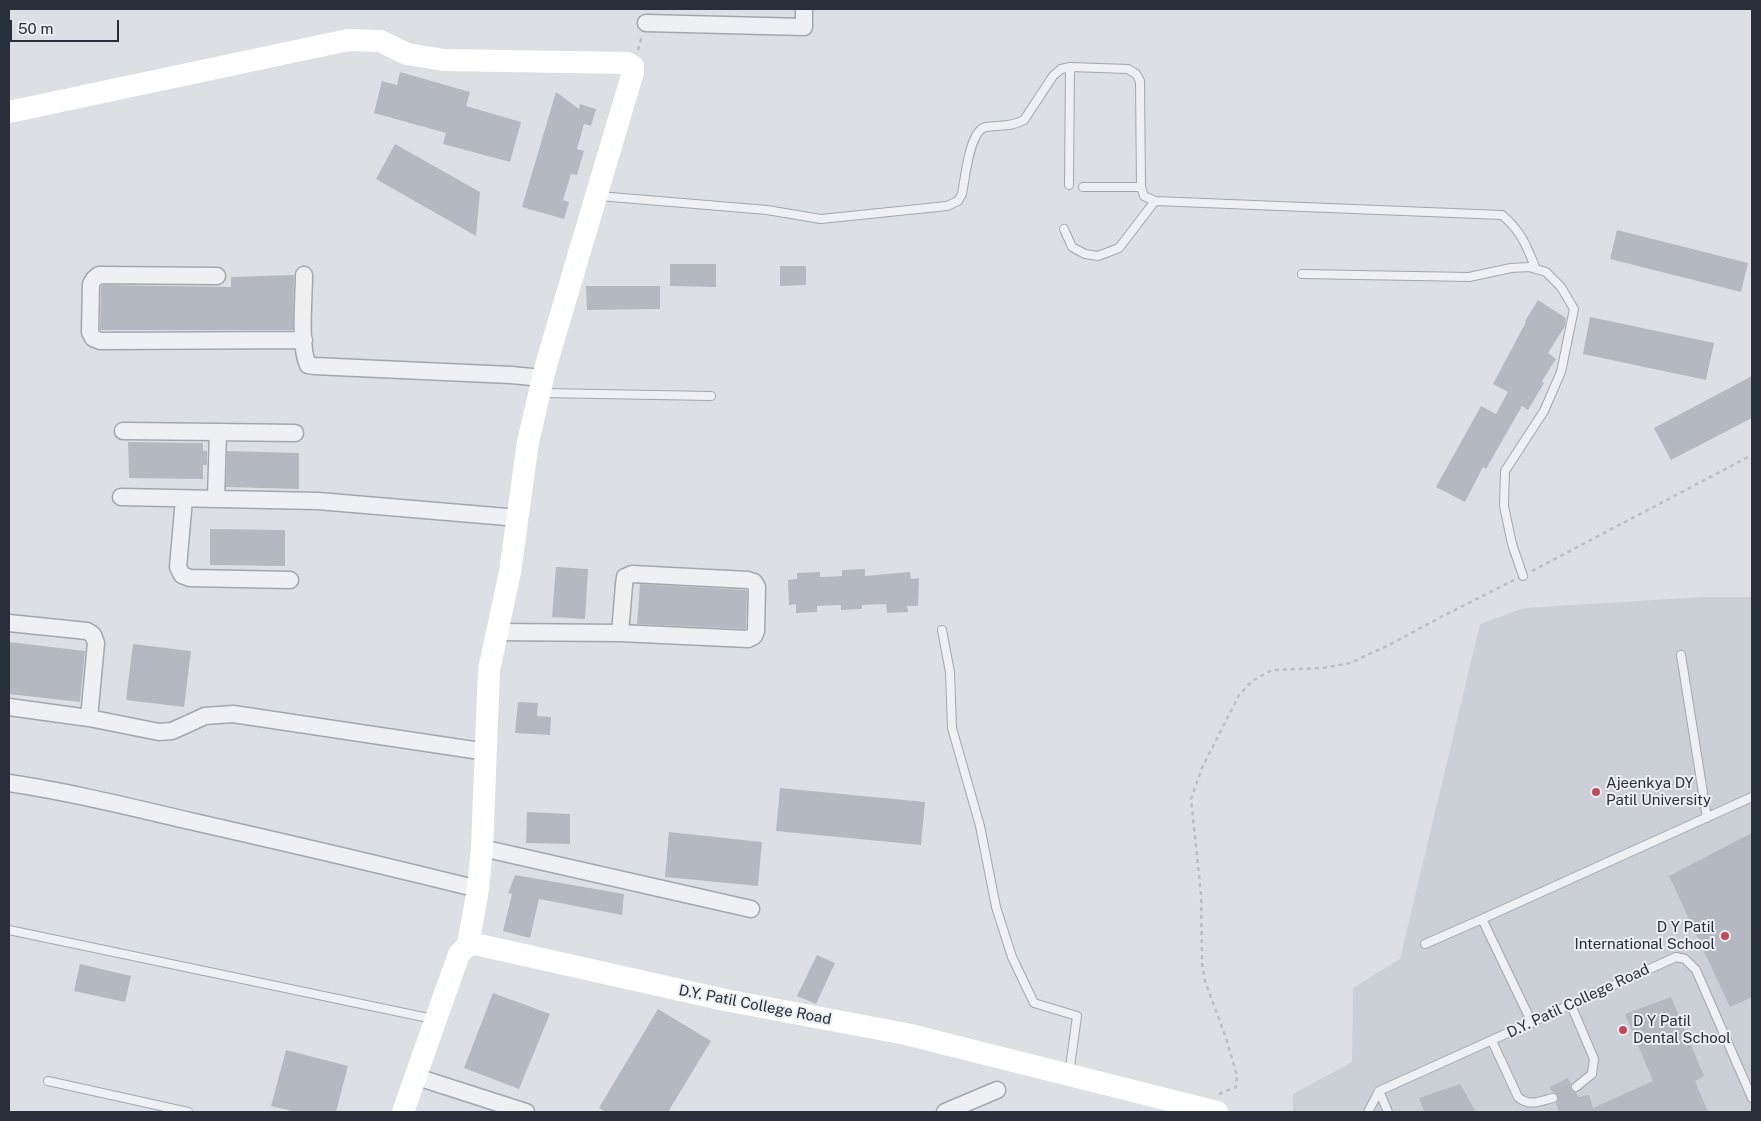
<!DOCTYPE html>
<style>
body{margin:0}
#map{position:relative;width:1761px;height:1121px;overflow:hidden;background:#dce0e5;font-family:"Public Sans",sans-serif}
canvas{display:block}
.frame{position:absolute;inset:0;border:10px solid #282e3a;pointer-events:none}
.scale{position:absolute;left:10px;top:20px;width:109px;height:22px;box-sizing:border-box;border:2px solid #282e3a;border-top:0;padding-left:6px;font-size:15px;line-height:18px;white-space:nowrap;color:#282e3a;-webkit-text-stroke:4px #ebeff3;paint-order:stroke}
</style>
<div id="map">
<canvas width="1761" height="1121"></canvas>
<div class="frame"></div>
<div class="scale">50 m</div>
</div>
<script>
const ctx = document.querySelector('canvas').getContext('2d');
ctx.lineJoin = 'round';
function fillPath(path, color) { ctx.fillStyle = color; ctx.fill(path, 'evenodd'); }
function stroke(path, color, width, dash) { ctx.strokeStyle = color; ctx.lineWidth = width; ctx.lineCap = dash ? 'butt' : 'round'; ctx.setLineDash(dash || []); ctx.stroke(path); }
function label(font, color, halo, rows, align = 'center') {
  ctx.font = font + ' "Public Sans",sans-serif'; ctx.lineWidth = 4; ctx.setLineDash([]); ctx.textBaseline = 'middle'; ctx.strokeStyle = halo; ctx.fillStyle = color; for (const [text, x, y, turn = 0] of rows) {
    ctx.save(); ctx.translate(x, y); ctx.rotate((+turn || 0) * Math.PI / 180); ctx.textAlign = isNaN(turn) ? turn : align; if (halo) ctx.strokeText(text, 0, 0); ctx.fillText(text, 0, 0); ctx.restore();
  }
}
fillPath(new Path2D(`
 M1704,597H1752V1112H1293V1094L1352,1062L1353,988L1400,959L1480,624L1524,608Z`), '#cbcfd6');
fillPath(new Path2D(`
 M400,72L470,92L466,106L521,122L510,162L443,144L446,133L374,113L382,81L397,85Z
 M556,92L579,109L580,104L596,109L591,126L584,124L577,149L584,151L577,175L571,174L563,200L569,202L564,219L522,207Z
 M395,144L480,192L476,236L376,179Z
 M1617,230L1748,263L1741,292L1610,259Z
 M670,264H716V287L670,286Z
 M780,266H806V285L780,286Z
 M294,275L293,330H100L101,287L102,285L231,287V277Z
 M586,286H660V309L587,310Z
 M1538,300L1566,318L1565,326L1548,353L1556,359L1542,381L1544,383L1528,410L1522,406L1486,469L1483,467L1465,502L1436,487L1481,406L1496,414L1508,392L1493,384L1526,322L1525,321Z
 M1590,317L1714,343L1706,380L1583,354Z
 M1752,376V418L1671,460L1654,428Z
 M128,442L203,443V451H207V465H203V479L129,478Z
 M227,451L299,453V489L226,487Z
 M210,529L285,530V566L210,565Z
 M556,567L588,569L585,619L552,617Z
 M865,569V576L910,572L911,579L919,578L918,606H907L908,612L887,613L886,604L862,605V609L841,610V605L817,606V612L796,613V604L789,605L788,580L797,579V573L820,572V577L842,576V570Z
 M640,584L747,590L746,629L637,624Z
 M9,642L85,651L80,702L9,694Z
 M133,644L191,651L184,707L126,700Z
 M518,702L538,703L537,716L551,717L550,735L515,733Z
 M780,788L925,802L921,845L776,831Z
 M527,812L570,814V844L526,843Z
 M669,832L762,842L758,886L665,877Z
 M1752,833V997L1730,1007L1669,876Z
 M515,875L624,894L622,915L539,899L530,938L503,931L512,894L508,893Z
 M817,955L835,963L816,1004L797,996Z
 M80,964L131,976L125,1002L74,991Z
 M493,993L550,1014L519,1089L464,1068Z
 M1671,997L1704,1076L1695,1081L1708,1112H1559L1556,1103L1558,1100V1096L1555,1093L1552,1092L1550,1087L1568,1078L1571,1084L1572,1091L1576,1092L1578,1097L1589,1095L1593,1108L1653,1081L1625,1014Z
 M658,1009L711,1041L668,1112H606L599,1108Z
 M286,1050L348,1066L336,1112H295L271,1106Z
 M1460,1084L1476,1112H1424L1419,1098Z`), '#b4b9c1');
const lane = new Path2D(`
 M1069,185L1070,67
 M1083,187H1141
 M599,196L767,210L821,219L947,206L958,201L962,194C965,180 969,130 986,127C999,125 1012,127 1024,120L1053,76L1061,69L1070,67L1128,69L1136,74L1140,81L1141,187L1144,196L1155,201L1502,215C1522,232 1526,245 1536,269
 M1064,229L1072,247L1085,254L1098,256L1119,248L1155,201
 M1302,274L1469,277L1511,268L1529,267L1546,272L1561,287L1574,309L1561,372L1544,411L1505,471L1504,506L1512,544L1523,576
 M543,393L711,396
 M942,630L950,672L952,728L980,826L996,907L1012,957L1034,1003L1077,1016L1069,1074
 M1681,655L1707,818
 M9,930L433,1019
 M1425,944L1482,919
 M1571,1005L1594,1059L1592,1074L1576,1087
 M1532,1023L1482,919L1752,797
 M1492,1041L1518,1097C1529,1107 1540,1101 1553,1098
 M48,1081L188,1112
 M1379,1091L1388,1112
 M1368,1112L1379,1091L1676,957L1685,959L1696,970L1752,1098`);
const street = new Path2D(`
 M646,23L804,27V9
 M304,275C304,297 299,347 308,365L314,366L511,375L543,378
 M217,276L99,275L94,279L91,284L90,332L93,338L100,341L304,340
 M123,431L218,432
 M121,497L318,501L519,518
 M184,499L178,567L182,575L190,578L290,580
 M216,499L218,432L295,433
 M9,623L87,631L93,635L96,643L89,718
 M497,632L620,633L748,639L754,636L756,631L757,587L754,582L748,580L632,574L625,577L624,585L620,633
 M9,707L89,718L159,732L172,731L205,716L233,714L487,752
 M9,783C70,792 130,807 190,821C287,843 382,865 478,889
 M482,848L751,909
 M417,1077L526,1112
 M945,1112L997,1090`);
stroke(lane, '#a2a7ae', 10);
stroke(street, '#a2a7ae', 19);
stroke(new Path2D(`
 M638,50L642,36
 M1532,571L1752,455
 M1219,1094L1236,1087L1237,1076L1226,1038L1205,981L1202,963L1201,894L1191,799L1202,768L1239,695L1252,681L1272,670L1323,668L1350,663L1389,645L1439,618L1514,580`), '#bbbec4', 2.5, [4, 4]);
stroke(lane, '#eff0f4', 8);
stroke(street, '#eff0f4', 16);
stroke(new Path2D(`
 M9,112L348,40L380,41L407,54L444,60L627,63L633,66V72L546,365L528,442L510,572L489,670L482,848L478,889L468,945
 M403,1112L459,954L468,945L475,944L725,1000L906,1034L1217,1112`), '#fff', 22);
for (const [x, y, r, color] of [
 [1596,792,5,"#c04b5d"],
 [1725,936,5,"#c04b5d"],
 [1623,1030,5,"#c04b5d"]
]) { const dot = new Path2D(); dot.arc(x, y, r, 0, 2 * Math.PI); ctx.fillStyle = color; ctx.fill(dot); stroke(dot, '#ebeff3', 2); }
label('15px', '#282e3a', '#ebeff3', [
 ["Ajeenkya DY",1606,783],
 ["Patil University",1606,800],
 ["D Y Patil",1715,927,"right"],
 ["International School",1715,944,"right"],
 ["D Y Patil",1633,1021],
 ["Dental School",1633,1038]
], 'left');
label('15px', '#282e3a', '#ebeff3', [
 ["D.Y. Patil College Road",1578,1001,-25],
 ["D.Y. Patil College Road",755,1005,11]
]);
</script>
